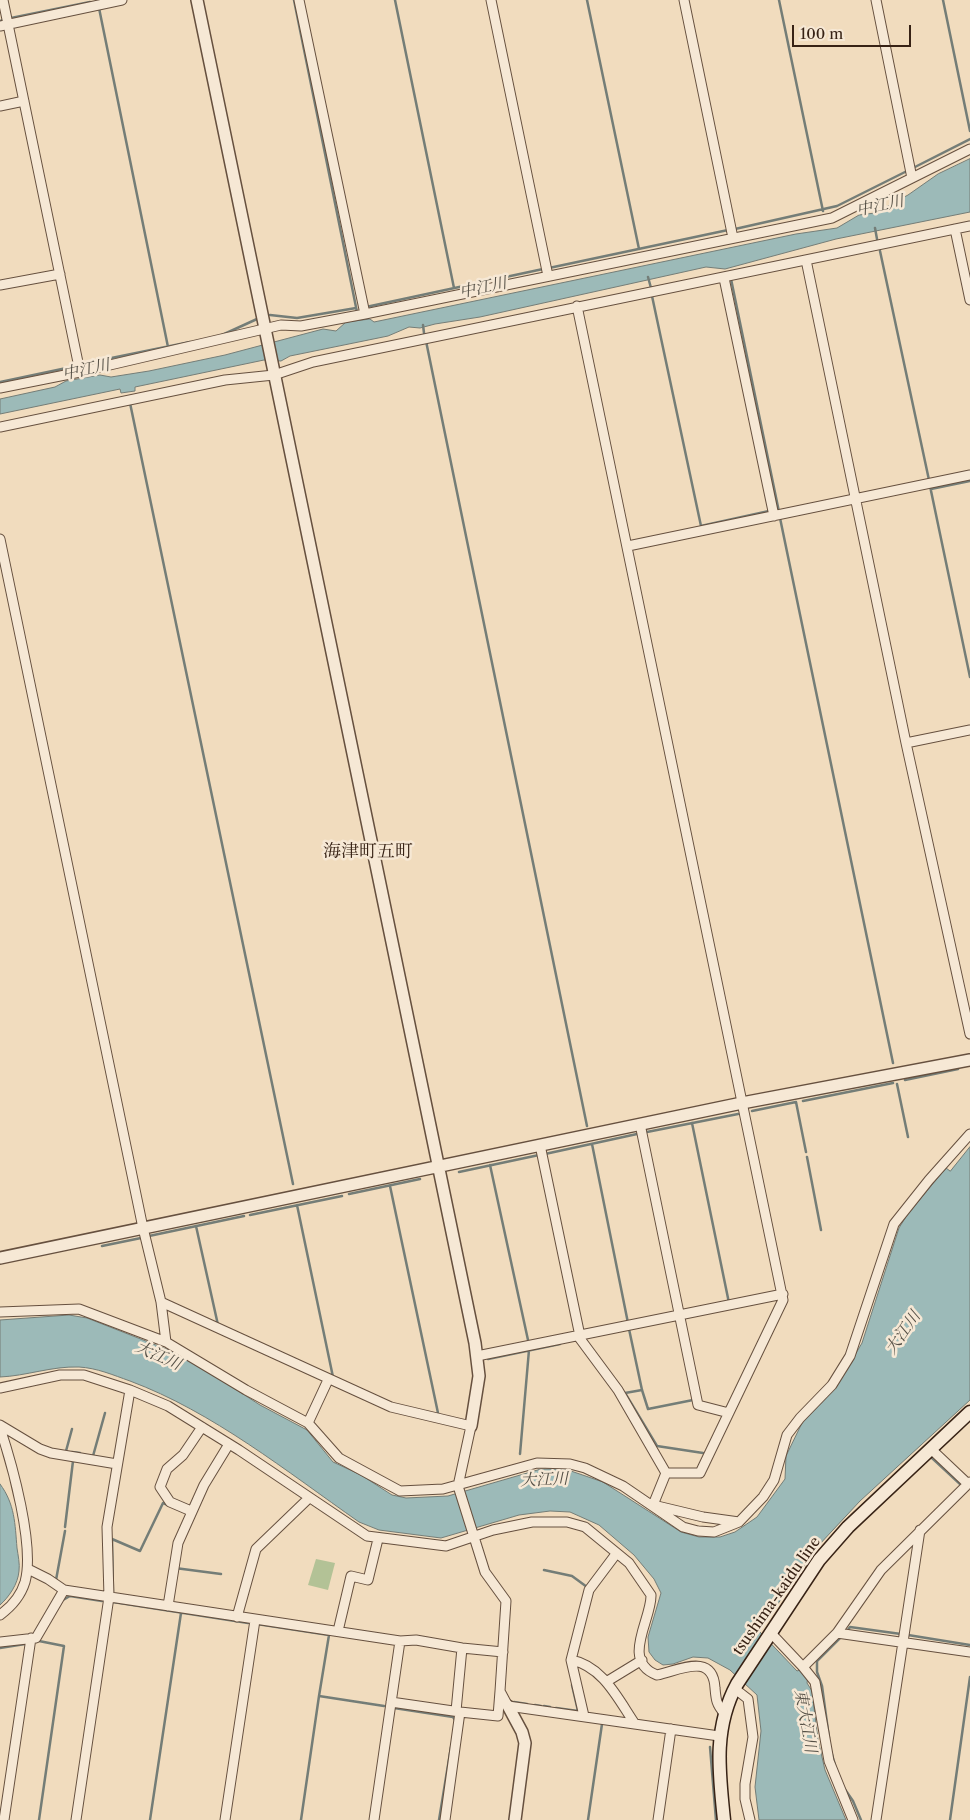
<!DOCTYPE html>
<meta charset="utf-8">
<style>
body{margin:0}
#map{position:relative;width:970px;height:1820px;overflow:hidden;background:#f1dcbe;font-family:"Libre Caslon Text",serif}
canvas{display:block}
.scale{position:absolute;left:792px;top:25px;width:119px;height:22px;box-sizing:border-box;border:2px solid #372215;border-top:0;padding-left:6px;font-size:15px;line-height:18px;white-space:nowrap;color:#372215;-webkit-text-stroke:4px #f6e8d5;paint-order:stroke}
</style>
<div id="map">
<canvas width="970" height="1820"></canvas>
<div class="scale">100 m</div>
</div>
<script>
const ctx = document.querySelector('canvas').getContext('2d');
ctx.lineJoin = 'round';
function fillPath(path, color) { ctx.fillStyle = color; ctx.fill(path, 'evenodd'); }
function stroke(path, color, width, dash) { ctx.strokeStyle = color; ctx.lineWidth = width; ctx.lineCap = dash ? 'butt' : 'round'; ctx.setLineDash(dash || []); ctx.stroke(path); }
function label(font, color, halo, rows, align = 'center') {
  ctx.font = font + ' "Libre Caslon Text","Noto Serif JP",serif'; ctx.lineWidth = 5; ctx.setLineDash([]); ctx.textBaseline = 'middle'; ctx.strokeStyle = halo; ctx.fillStyle = color; for (const [text, x, y, turn = 0] of rows) {
    ctx.save(); ctx.translate(x, y); ctx.rotate((+turn || 0) * Math.PI / 180); ctx.textAlign = isNaN(turn) ? turn : align; if (halo) ctx.strokeText(text, 0, 0); ctx.fillText(text, 0, 0); ctx.restore();
  }
}
fillPath(new Path2D(`
 M316,1559L335,1563L328,1590L308,1585Z`), '#b3c296');
const water = new Path2D(`
 M970,159V212L836,239L725,269L706,267L480,317L435,324L420,328L409,327L388,336L290,356L281,361L264,360L135,387V391L121,393L120,389L0,414V399L55,387L66,381L100,375L111,377L149,371L225,355L323,329L336,331L346,322L370,319L374,322L796,234L837,228L859,215L875,213L908,195L938,174Z
 M970,1147V1400L860,1501L818,1546L759,1631L797,1671L802,1669L808,1677L807,1683L812,1691L818,1740L825,1770L846,1820H759L755,1787L761,1731L757,1695L730,1670L708,1658L693,1657L673,1664L663,1665L655,1660L649,1652L648,1637L661,1593L654,1579L634,1555L599,1525L570,1512L550,1511L519,1515L441,1538L379,1530L359,1522C286,1471 213,1412 130,1381C113,1375 97,1368 79,1367C52,1366 26,1376 0,1377V1320L69,1315L87,1318L184,1356L260,1405L307,1430L333,1462L361,1475L392,1495L406,1498L448,1496L541,1469H565L603,1482L681,1532L699,1537H720L735,1532L757,1517L785,1479L786,1456L802,1423L839,1382L862,1343L899,1228L907,1215L946,1168L950,1171Z
 M0,1484C15,1504 15,1524 17,1548C18,1555 20,1564 19,1571C18,1584 9,1597 0,1605Z`);
fillPath(water, '#9cbab8');
stroke(water, '#747d77', 1);
stroke(new Path2D(`
 M294,0L357,312
 M395,0L454,288
 M587,0L639,249
 M779,0L823,211
 M943,0L970,131
 M99,8L168,347
 M11,18L90,2
 M0,21L3,20
 M913,168L970,139
 M875,228L877,239
 M735,229L837,206L907,171
 M880,251L929,480
 M549,268L728,230
 M648,277L651,288
 M731,279L779,512
 M652,296L701,526L769,511
 M366,307L543,269
 M270,315L297,318L356,308
 M423,325L424,333
 M222,335L257,319
 M426,341L587,1126
 M82,364L190,342
 M0,382L76,366
 M130,403L293,1184
 M930,486L970,677
 M931,489L970,481
 M780,518L893,1063
 M905,1080L958,1069
 M897,1084L908,1137
 M803,1101L893,1083
 M752,1111L796,1102L806,1152
 M692,1123L729,1303
 M647,1132L738,1114
 M592,1144L628,1323
 M545,1154L637,1134
 M807,1157L821,1230
 M490,1165L528,1340
 M459,1172L539,1155
 M390,1186L438,1413
 M349,1194L420,1179
 M297,1205L333,1377
 M250,1215L342,1196
 M196,1226L218,1325
 M149,1236L244,1216
 M102,1246L141,1238
 M629,1329L642,1390L648,1409L693,1400
 M488,1359L560,1344
 M642,1390L625,1393L657,1446L703,1453
 M66,1451L72,1429
 M72,1452L80,1453
 M520,1454L529,1350
 M93,1456L105,1413
 M932,1458L960,1484
 M65,1527L73,1461H75
 M175,1568L221,1574
 M544,1570L572,1576L587,1587
 M56,1580L65,1531
 M113,1594L112,1539L140,1551L163,1503L168,1505
 M63,1600L70,1596L102,1601
 M113,1602L248,1623
 M257,1624L329,1635L319,1696L384,1706
 M847,1631L850,1627L901,1634
 M908,1635L970,1645
 M0,1648L25,1644
 M817,1661V1672L822,1686L829,1738
 M817,1661L841,1637
 M514,1702L527,1704
 M535,1705L541,1706
 M544,1706L550,1707
 M394,1708L453,1717L455,1720
 M556,1708L578,1711L572,1685
 M710,1747L716,1820
 M831,1751L835,1765
 M844,1788L853,1801L861,1820
 M39,1820L64,1646L39,1641
 M150,1820L181,1613
 M301,1820L319,1696
 M439,1820L451,1747
 M588,1820L602,1724
 M950,1820L970,1677`), '#747d77', 2.5);
const minor = new Path2D(`
 M3,0L80,372
 M299,0L365,314
 M491,0L548,276
 M684,0L733,238
 M876,0L912,178
 M0,26L122,0
 M0,106L24,101
 M955,229L970,300
 M806,260L906,743L970,1034
 M724,278L774,516
 M0,285L60,274
 M577,306L783,1300L700,1473H666
 M0,388L80,372L281,325L301,326L365,314L832,218L970,149
 M0,427L225,380L274,375L313,362L970,226
 M0,539L143,1228L161,1302L166,1342
 M628,546L970,475
 M906,743L970,730
 M640,1124L698,1405L729,1413
 M540,1145L580,1336
 M161,1302L391,1407L471,1426L458,1486L485,1572L506,1601L500,1691L508,1706L719,1736
 M0,1312L79,1309L166,1342L246,1390L308,1423L339,1458L400,1491L443,1489L537,1463L570,1464L585,1468L623,1486L683,1527L698,1531L714,1532L739,1522
 M578,1336L618,1390L666,1473
 M477,1356L783,1294
 M0,1388L60,1375H84L130,1390L168,1406L239,1450L367,1536L446,1546L493,1530L532,1522H567L585,1527L629,1563L651,1595C652,1619 620,1661 657,1675C680,1670 713,1652 715,1688C716,1699 716,1704 724,1713
 M308,1423L328,1380
 M0,1425L40,1449L51,1453L117,1464
 M0,1428C12,1464 35,1546 25,1582C21,1595 11,1607 0,1615
 M931,1449L968,1484
 M666,1473L653,1505L703,1517L739,1522L763,1497L774,1480L787,1435L800,1418L832,1385L850,1356L894,1224L929,1180L970,1134
 M191,1511L170,1502L160,1487L167,1469L183,1455L202,1427
 M28,1569L48,1579L64,1590
 M168,1606L178,1543L204,1485L229,1444
 M237,1617L256,1549L309,1498
 M338,1631L351,1576L368,1580L378,1539
 M770,1632L803,1667
 M837,1633L970,1652
 M0,1642L36,1638L64,1590L400,1641L416,1640L462,1648L503,1652
 M571,1660C603,1666 618,1699 635,1724
 M606,1682L642,1660
 M739,1692L748,1699L753,1737L745,1784V1799L750,1820
 M391,1702L460,1712
 M456,1711L462,1648
 M584,1716L571,1660L589,1590L616,1554
 M4,1820L31,1638
 M76,1820L109,1597L107,1527L130,1390
 M225,1820L255,1620
 M374,1820L400,1641
 M445,1820L460,1712L498,1716L500,1691
 M658,1820L671,1729
 M853,1820L829,1761L815,1682L803,1667L837,1633L881,1570L970,1482
 M876,1820L920,1530`);
const tertiary = new Path2D(`
 M197,0L475,1343L479,1376L471,1426
 M0,1258L742,1103L970,1060
 M508,1706L522,1732L525,1743L515,1820`);
const secondary = new Path2D(`
 M724,1820C719,1772 713,1728 737,1684L819,1560L848,1527L970,1412`);
stroke(minor, '#66503f', 11);
stroke(tertiary, '#66503f', 14);
stroke(secondary, '#372215', 15);
stroke(minor, '#f6e8d5', 9);
stroke(tertiary, '#f6e8d5', 11);
stroke(secondary, '#f6e8d5', 12);
label('15px', '#372215', '#f6e8d5', [
 ["tsushima-kaidu line",777,1596,-55]
]);
label('italic 16px', '#555046', '#f6e8d5', [
 ["中江川",880,206,-12],
 ["中江川",483,288,-12],
 ["中江川",86,370,-12],
 ["大江川",903,1333,-55],
 ["大江川",158,1356,24],
 ["大江川",544,1480,-2],
 ["東大江川",805,1721,80]
]);
label('18px', '#372215', '#f6e8d5', [
 ["海津町五町",368,852]
]);
</script>
